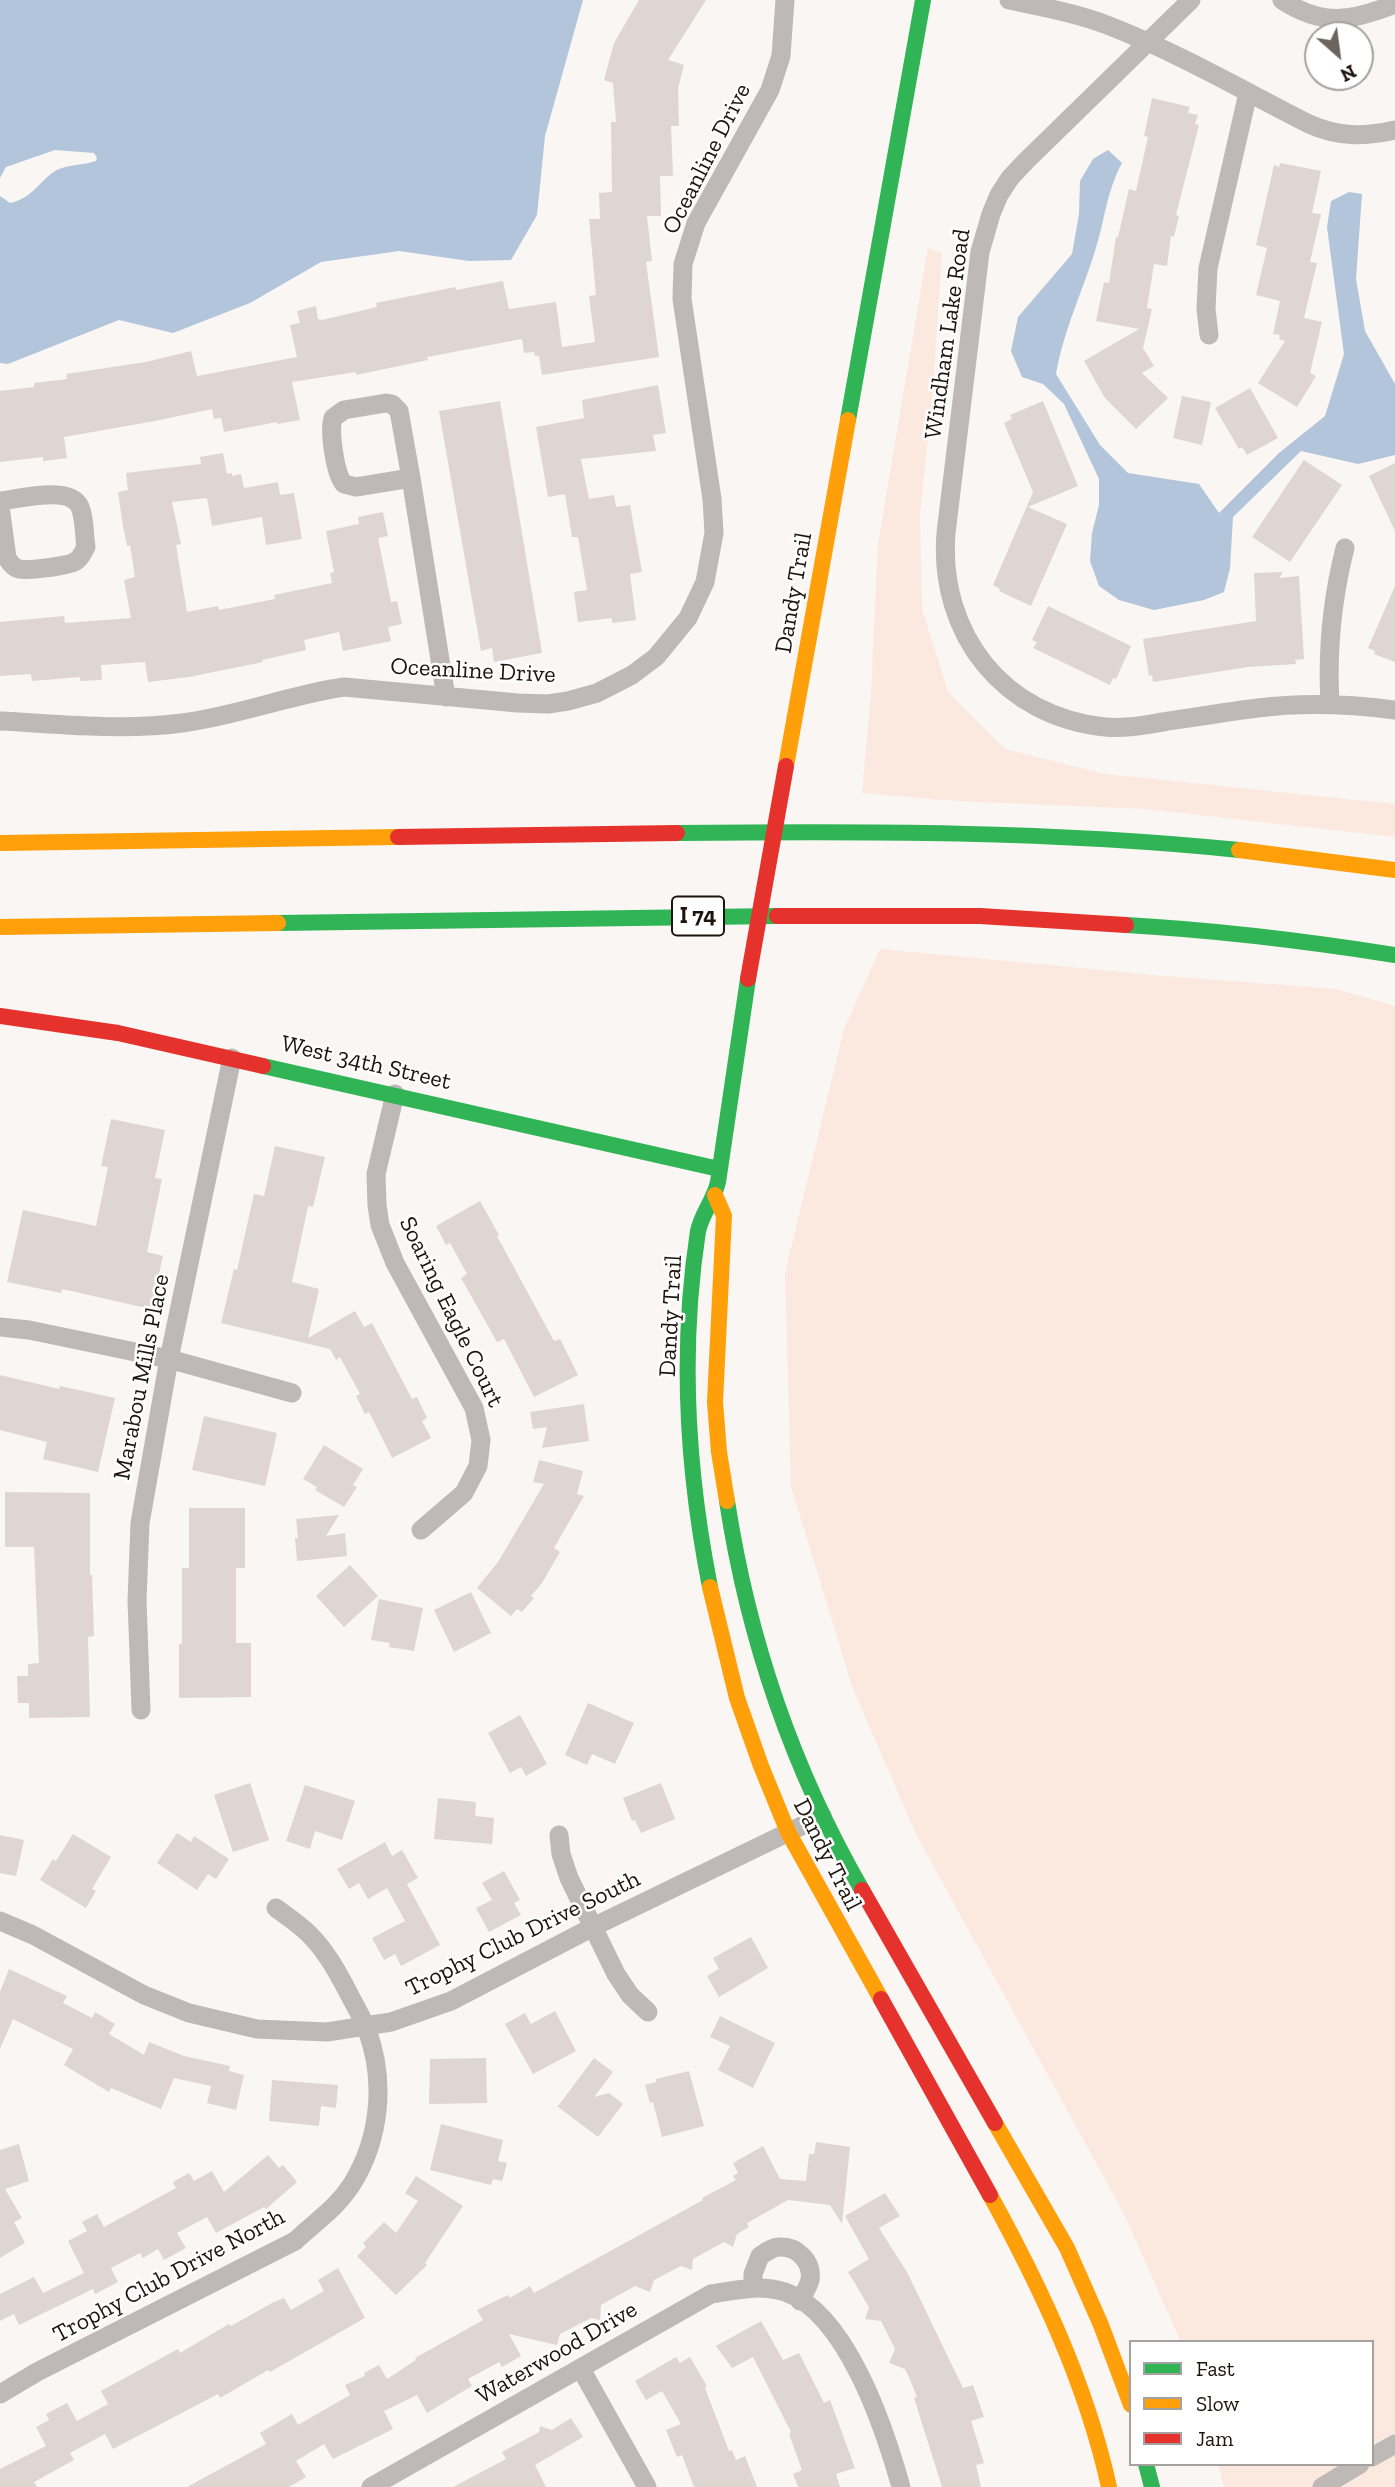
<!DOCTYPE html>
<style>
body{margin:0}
#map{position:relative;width:1395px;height:2487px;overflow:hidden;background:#f9f6f3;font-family:"Zilla Slab",serif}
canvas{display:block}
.legend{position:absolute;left:1129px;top:2340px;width:245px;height:126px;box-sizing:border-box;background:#fff;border:2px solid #a5a19f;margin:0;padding:9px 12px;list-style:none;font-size:21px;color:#1e140e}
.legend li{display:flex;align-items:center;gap:14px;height:35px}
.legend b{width:35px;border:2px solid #a5a19f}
.north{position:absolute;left:1304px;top:21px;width:70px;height:70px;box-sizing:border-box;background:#fff;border:2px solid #a5a19f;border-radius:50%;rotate:152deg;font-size:19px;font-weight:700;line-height:28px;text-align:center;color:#1e140e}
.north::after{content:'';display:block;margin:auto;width:24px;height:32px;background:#6b635e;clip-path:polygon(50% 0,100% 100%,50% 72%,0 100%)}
</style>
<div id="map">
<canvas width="1395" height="2487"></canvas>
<ul class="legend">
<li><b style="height:9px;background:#30b455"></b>Fast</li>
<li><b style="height:9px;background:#ff9f0a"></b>Slow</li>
<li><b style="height:9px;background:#e5322d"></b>Jam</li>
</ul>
<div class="north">N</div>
</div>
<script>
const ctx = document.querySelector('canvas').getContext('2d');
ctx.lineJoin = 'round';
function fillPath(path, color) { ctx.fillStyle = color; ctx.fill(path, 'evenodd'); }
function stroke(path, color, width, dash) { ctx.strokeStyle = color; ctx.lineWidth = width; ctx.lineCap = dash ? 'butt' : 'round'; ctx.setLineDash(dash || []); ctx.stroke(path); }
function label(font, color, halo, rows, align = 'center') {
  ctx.font = font + ' "Zilla Slab",serif'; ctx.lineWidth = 5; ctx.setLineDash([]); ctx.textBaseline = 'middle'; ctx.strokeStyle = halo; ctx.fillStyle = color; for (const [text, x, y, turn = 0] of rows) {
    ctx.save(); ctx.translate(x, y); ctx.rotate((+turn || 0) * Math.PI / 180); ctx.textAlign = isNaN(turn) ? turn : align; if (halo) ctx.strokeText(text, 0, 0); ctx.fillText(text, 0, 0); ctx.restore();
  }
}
fillPath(new Path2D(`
 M928,248L942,253L933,385L920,516L922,609L948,692L1005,749L1105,774L1395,804V837L1145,809L956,801L862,793L871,694L878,544Z
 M880,949L1165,976L1336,989L1395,1006V2487H1224L1218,2464H1372V2342H1181L1123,2212L916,1834L852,1686L791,1486L785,1273L844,1029Z`), '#fbe8de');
fillPath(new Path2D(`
 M0,0H583L545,136L537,215L511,260L469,261L399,251L321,262L250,303L173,333L119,320L8,364L0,363V196L10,203C30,199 37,185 52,173C64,164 82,166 96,161L97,158L94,153L55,150L6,167L0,178Z
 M1108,150L1122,163C1106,193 1105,220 1095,251C1082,293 1064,329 1056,374L1100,445L1128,473L1199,484L1219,513L1279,453L1325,416L1344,354L1327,227L1331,201L1349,192L1362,194L1356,279L1365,331L1395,384V455L1358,464L1301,451L1233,517L1230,568L1224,592L1204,600L1154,610L1119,600L1099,586L1090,561L1092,533L1099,505V479L1064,404L1043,384L1022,377L1011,351L1018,317L1072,254L1079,214L1080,181L1093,159Z`), '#b3c5da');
fillPath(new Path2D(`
 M639,0H706L668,60L684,65L678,88L679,126H671L673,176H660L661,216H647L652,261L646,262L659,357L542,375L539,356H535L534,352L524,353L522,339L427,357L428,360L356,375V372L292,382L300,420L277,424V422L224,432L221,418L214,419L212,409L155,421L64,437L67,458L43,461V457L0,462V391L34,387V383L67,379L66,374L146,362L191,351L197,376L297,357L290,325L300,323L297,311L316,306L318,319L322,320L377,307L376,303L456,287V290L503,281L509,309L556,302L562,347L595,342L589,296L596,295L589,219H600L599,193L612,192L611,122H616L613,83L604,80L614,43Z
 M1152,98L1190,107L1188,113L1198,115L1195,124L1199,125L1176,215L1179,216L1174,237L1171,236L1167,266L1154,264L1147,308L1152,309L1143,348L1154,366L1142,373L1168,398L1136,429L1105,398L1084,361L1139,329L1096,321L1104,282L1109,283L1116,237H1118L1129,189L1136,191L1148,137L1144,136Z
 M1280,163L1321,171L1312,213L1321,214L1310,262L1317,263L1304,318L1322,322L1310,373L1316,376L1297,407L1258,383L1285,341L1279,339L1280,335L1273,334L1280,301L1256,295L1267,248L1256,245L1274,165L1279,167Z
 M658,385L666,433L653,435L656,451L581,459L589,499L614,495L616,507L630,505L642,572L630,574L636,620L612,623V618L578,622L574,592L587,590L578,537H572L565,494L548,497L536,427L584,418L582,400Z
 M1250,388L1278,438L1247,455L1242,447L1239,449L1215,408Z
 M1182,396L1211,402L1202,445L1173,438Z
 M500,401L542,653L494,662L492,648L481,651L439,411Z
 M1043,401L1078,486L1028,507L1067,524L1031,606L999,591L1000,589L993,585L1033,492L1004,423L1012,419L1010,415Z
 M223,453L227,474L232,473V476L241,474L244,488L278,482L280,495L294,493L302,539L266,545L262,517L212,526L207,498L172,502L181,544L176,545L187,612L218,606L219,610L275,599L274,595L332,583L330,573L334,572L326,531L359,524L358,517L383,512L388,536L378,538L391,602L397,601L402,624L388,627L391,641L343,651L339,632L304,640L306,650L262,660L263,662L189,677L148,682L145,662L101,665L102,680L80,681V677L32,681L31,674L0,676V622L64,616L65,623L131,618L124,580L135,577L130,545L127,546L123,526L118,492L128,490L126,473L201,464L200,457Z
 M1304,460L1342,485L1290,562L1252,537Z
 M1395,463V531L1369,476Z
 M1283,572L1279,578L1299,576L1304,659L1295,660L1296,664L1248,667L1153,682L1152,675L1149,676L1143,639L1256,621L1254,573Z
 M1395,586V662L1374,654L1375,651L1368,648Z
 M1048,606L1131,646L1116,679L1113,678L1110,685L1033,648L1037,642L1032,640Z
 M111,1119L165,1130L155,1178L162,1179L147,1252L163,1256L151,1309L62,1289L61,1293L7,1282L23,1210L96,1226L108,1167L101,1166Z
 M275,1146L325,1157L313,1207L308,1206L292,1282L319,1289L308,1338L355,1311L364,1327L372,1323L412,1399L417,1397L427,1418L422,1421L431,1438L392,1458L369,1412L365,1414L356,1396L360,1394L340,1357L336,1360L330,1349L221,1323L234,1269L237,1270L254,1194L264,1196Z
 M480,1201L499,1235L497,1236L554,1341L560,1339L578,1375L534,1397L504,1339L497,1342L461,1278L467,1274L450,1243L446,1245L436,1226Z
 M0,1375L59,1389L60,1386L115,1398L98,1472L43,1459L47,1442L0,1430Z
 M584,1404L589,1441L542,1448L547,1427L533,1429L530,1412Z
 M204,1416L277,1433L265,1486L192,1470Z
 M324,1445L363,1469L353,1485L357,1487L344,1507L315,1490L317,1487L303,1479Z
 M539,1460L583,1471L577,1494L584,1496L554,1548L560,1552L542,1583L531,1596L534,1598L522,1612L517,1609L511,1616L477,1588L498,1562L544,1484L533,1482Z
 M5,1492L90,1493V1575H92L94,1636L88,1637L90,1717L29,1718V1703H18L17,1676H28V1664L39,1663L34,1547H5Z
 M189,1508H245V1568H236V1643H251V1697L179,1698V1644H182V1568H189Z
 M339,1515L326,1536L345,1533L347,1556L297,1561L295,1538H298L296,1519Z
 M350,1565L378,1596L344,1627L316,1596Z
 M471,1592L491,1633L454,1652L434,1610Z
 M379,1599L423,1608L414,1651L389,1647L390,1643L371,1640Z
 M588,1703L634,1723L615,1764L592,1754L587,1765L565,1755Z
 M520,1715L547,1764L526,1776L521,1767L510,1773L488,1733Z
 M250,1783L269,1840L233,1852L214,1795Z
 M661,1783L675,1819L641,1833L635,1820L632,1821L623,1798Z
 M305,1785L355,1801L342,1840L315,1831L310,1849L286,1841Z
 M438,1798L476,1802L475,1816L494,1818L492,1844L434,1839Z
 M177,1833L191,1842L194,1836L229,1859L216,1879L208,1874L197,1890L157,1863Z
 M73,1834L111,1857L92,1889L96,1891L86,1908L40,1880L53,1859L56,1861Z
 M0,1835L24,1840L16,1876L0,1873Z
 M385,1842L392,1856L402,1850L418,1878L407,1884L440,1945L401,1966L395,1954L384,1960L372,1938L405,1921L387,1888L368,1899L359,1883L349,1889L337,1869Z
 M504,1871L520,1900L514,1903L521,1915L489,1932L476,1908L492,1900L482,1883Z
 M751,1937L768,1968L719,1997L707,1976L719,1969L713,1958Z
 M9,1969L67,1996L63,2003L92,2018L95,2012L115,2024L109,2034L144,2055L149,2042L184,2056L230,2066L229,2071L244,2075L236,2110L207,2103L211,2086L174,2078L161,2109L111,2088L109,2092L64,2065L73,2049L13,2019L0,2049V1992Z
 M555,2011L576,2051L533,2074L505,2024L525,2013L531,2024Z
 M720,2016L775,2043L753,2088L718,2070L730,2046L710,2037Z
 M486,2058L487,2103L429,2104L430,2059Z
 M594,2058L613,2072L594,2097L609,2093L623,2104L598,2137L557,2106L559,2105Z
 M689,2071L704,2126L662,2137L653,2102L650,2103L645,2085L656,2082V2079Z
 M272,2080L338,2085L336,2108L321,2106L319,2126L269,2121Z
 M441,2124L503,2140L498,2161L507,2163L502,2181L493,2179L491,2185L430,2170Z
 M816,2142L850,2147L842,2224L830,2205L788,2200L747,2223L749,2227L737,2234L733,2247L724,2242L693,2259L692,2270L681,2266L654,2280L650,2292L635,2286L601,2305L600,2320L591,2318L560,2334L557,2345L509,2334L521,2356L502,2367L499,2362L468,2379L472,2386L427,2413L417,2395L384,2411L393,2429L333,2459L324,2444L296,2461L306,2477L289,2487H187L266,2444L260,2433L292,2414L298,2425L350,2395L345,2385L365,2376L364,2373L379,2365L387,2379L416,2360L415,2358L483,2320L477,2310L508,2295L510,2298L530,2286L534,2293L703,2200L702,2198L736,2180L733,2176L738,2173L733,2163L763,2146L780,2179L806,2181L809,2154H814Z
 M19,2144L29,2181L5,2189L22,2218L14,2222L25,2243L0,2258V2150Z
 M268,2155L279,2168L283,2165L297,2182L266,2209L264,2207L216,2233L207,2217L177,2233L186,2248L164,2260L158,2249L143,2258L140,2253L111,2268L118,2282L95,2294L93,2289L19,2325L14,2314L0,2321V2294L34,2277L43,2293L84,2273L68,2241L87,2231L82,2222L97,2214L104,2227L176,2188L173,2182L189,2173L194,2181L212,2171L224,2192Z
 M416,2176L463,2206L425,2263L427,2265L396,2295L357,2256L366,2247L363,2243L384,2222L396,2233L418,2201L405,2193Z
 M885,2193L900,2216L879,2228L907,2272L963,2388L973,2385L984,2417L971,2421L984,2463L976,2465L981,2487H942L914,2398L917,2397L909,2377L905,2369L889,2363L895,2349L881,2321L865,2319L869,2307L848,2272L869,2259L845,2216Z
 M338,2268L365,2318L270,2372L268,2370L220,2398L218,2394L113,2449L105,2434L70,2453L74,2460L34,2482L37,2487H0V2469L46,2446L36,2427L49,2420L46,2414L67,2403L77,2421L108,2404L101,2391L178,2349L180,2353L229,2324L231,2326L272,2303L284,2298L291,2310L324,2291L318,2280Z
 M761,2321L783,2360L799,2353L824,2403L830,2400L855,2468L836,2474L840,2487H798L793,2474L802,2470L789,2434L791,2432L753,2357L732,2368L716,2346Z
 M676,2357L680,2363L690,2357L707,2386L705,2388L729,2451L732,2450L736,2460L745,2456L757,2487H694L682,2455L677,2457L666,2430L681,2424L662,2391L646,2400L635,2381Z
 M571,2418L583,2437L535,2465L546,2487H453L506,2459L502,2452L539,2432L540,2426L552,2430Z`), '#dfd6d1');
stroke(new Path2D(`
 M1009,0C1042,7 1076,13 1107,25C1177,52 1242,90 1309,124C1338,137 1364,137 1395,130
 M1191,0L1026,161L1010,178L999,195L991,214L980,252L946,533C938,634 1004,717 1105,727C1125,729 1144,725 1163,722C1195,717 1226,712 1258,708C1304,702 1349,704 1395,710
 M1282,0C1323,27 1352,21 1395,4
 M1209,335L1206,309L1208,268L1248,93
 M386,403L392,404L399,411L411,478L356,487L344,484C335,474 329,431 333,418L344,410Z
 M411,478L446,697
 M0,501C20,499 70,485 80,507C85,519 84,535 86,547C83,552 81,558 76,561C69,566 28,571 19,569C14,568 10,563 7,558L0,506
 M1330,704C1327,651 1332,599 1345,548
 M0,721C60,724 122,731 182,723C237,716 289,695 344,687L518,703L548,704L568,701L597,693L632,675L656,657L688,618L705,582L714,533L712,499L682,299L683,264L696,223L770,90L781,56L785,0
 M395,1094L376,1174L377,1205L380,1225L395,1263L474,1408L481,1440L478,1466L464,1493L421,1530
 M0,1327L29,1330L169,1359L292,1393
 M141,1710L137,1600L140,1523L169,1359L232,1058
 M559,1835L561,1854L569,1878L616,1974L630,1995L648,2012
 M0,1921L33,1935L144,1995L189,2013L257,2029L327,2032L391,2022L451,2001L593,1927L822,1816
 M753,2287V2274L760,2256C766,2252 772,2247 780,2247C797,2246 813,2262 810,2280C808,2287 804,2294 800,2301
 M581,2369L647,2487
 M0,2394L37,2372L295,2241C316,2221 336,2209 352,2184C380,2139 386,2081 367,2030C362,2017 354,2004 348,1992C337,1971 326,1951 309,1934C299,1924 287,1916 276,1908
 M1372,2457L1395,2444
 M371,2487L711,2294C737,2290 759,2284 785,2292C847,2313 885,2430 901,2487
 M1322,2487L1360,2464`), '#beb9b7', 19);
stroke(new Path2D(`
 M848,420L923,0
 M677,833C864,831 1053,831 1239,850
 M278,923L777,916
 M1126,925C1216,930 1306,941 1395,955
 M263,1066L719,1169
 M727,1501C748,1638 793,1770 862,1890
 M710,1587C687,1471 680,1348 698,1231C702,1213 714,1200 718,1182L748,979
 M1146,2464L1152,2487`), '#30b455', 16);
stroke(new Path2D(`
 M786,766L848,420
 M0,843L398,837
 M1239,850L1395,870
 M0,927L278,923
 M715,1195L724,1216L715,1402L719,1452L727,1501
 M710,1587L737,1698L761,1766L788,1832L881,1999
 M995,2123L1067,2248L1101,2325L1131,2405
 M990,2195C1041,2288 1086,2383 1109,2487`), '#ff9f0a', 16);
stroke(new Path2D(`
 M398,837L677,833
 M777,916H980L1126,925
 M0,1016L118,1033L263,1066
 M862,1890L995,2123
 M881,1999L990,2195`), '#e5322d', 16);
stroke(new Path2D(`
 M748,979L786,766`), '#e5322d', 16);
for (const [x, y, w] of [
 [698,916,52]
]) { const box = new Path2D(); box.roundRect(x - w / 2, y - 19.5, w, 39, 5); ctx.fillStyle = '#fff'; ctx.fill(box); stroke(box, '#1e140e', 2); }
label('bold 23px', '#1e140e', null, [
 ["I 74",698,916]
]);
label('24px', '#1e140e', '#fff', [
 ["Oceanline Drive",707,159,-63],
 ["Windham Lake Road",948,334,-82],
 ["Dandy Trail",794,593,-80],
 ["Oceanline Drive",473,671,3],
 ["West 34th Street",366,1063,13],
 ["Soaring Eagle Court",451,1312,64],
 ["Dandy Trail",671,1316,-87],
 ["Marabou Mills Place",142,1377,-79],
 ["Dandy Trail",827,1855,63],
 ["Trophy Club Drive South",523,1934,-26],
 ["Trophy Club Drive North",169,2276,-28],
 ["Waterwood Drive",557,2353,-30]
]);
</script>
